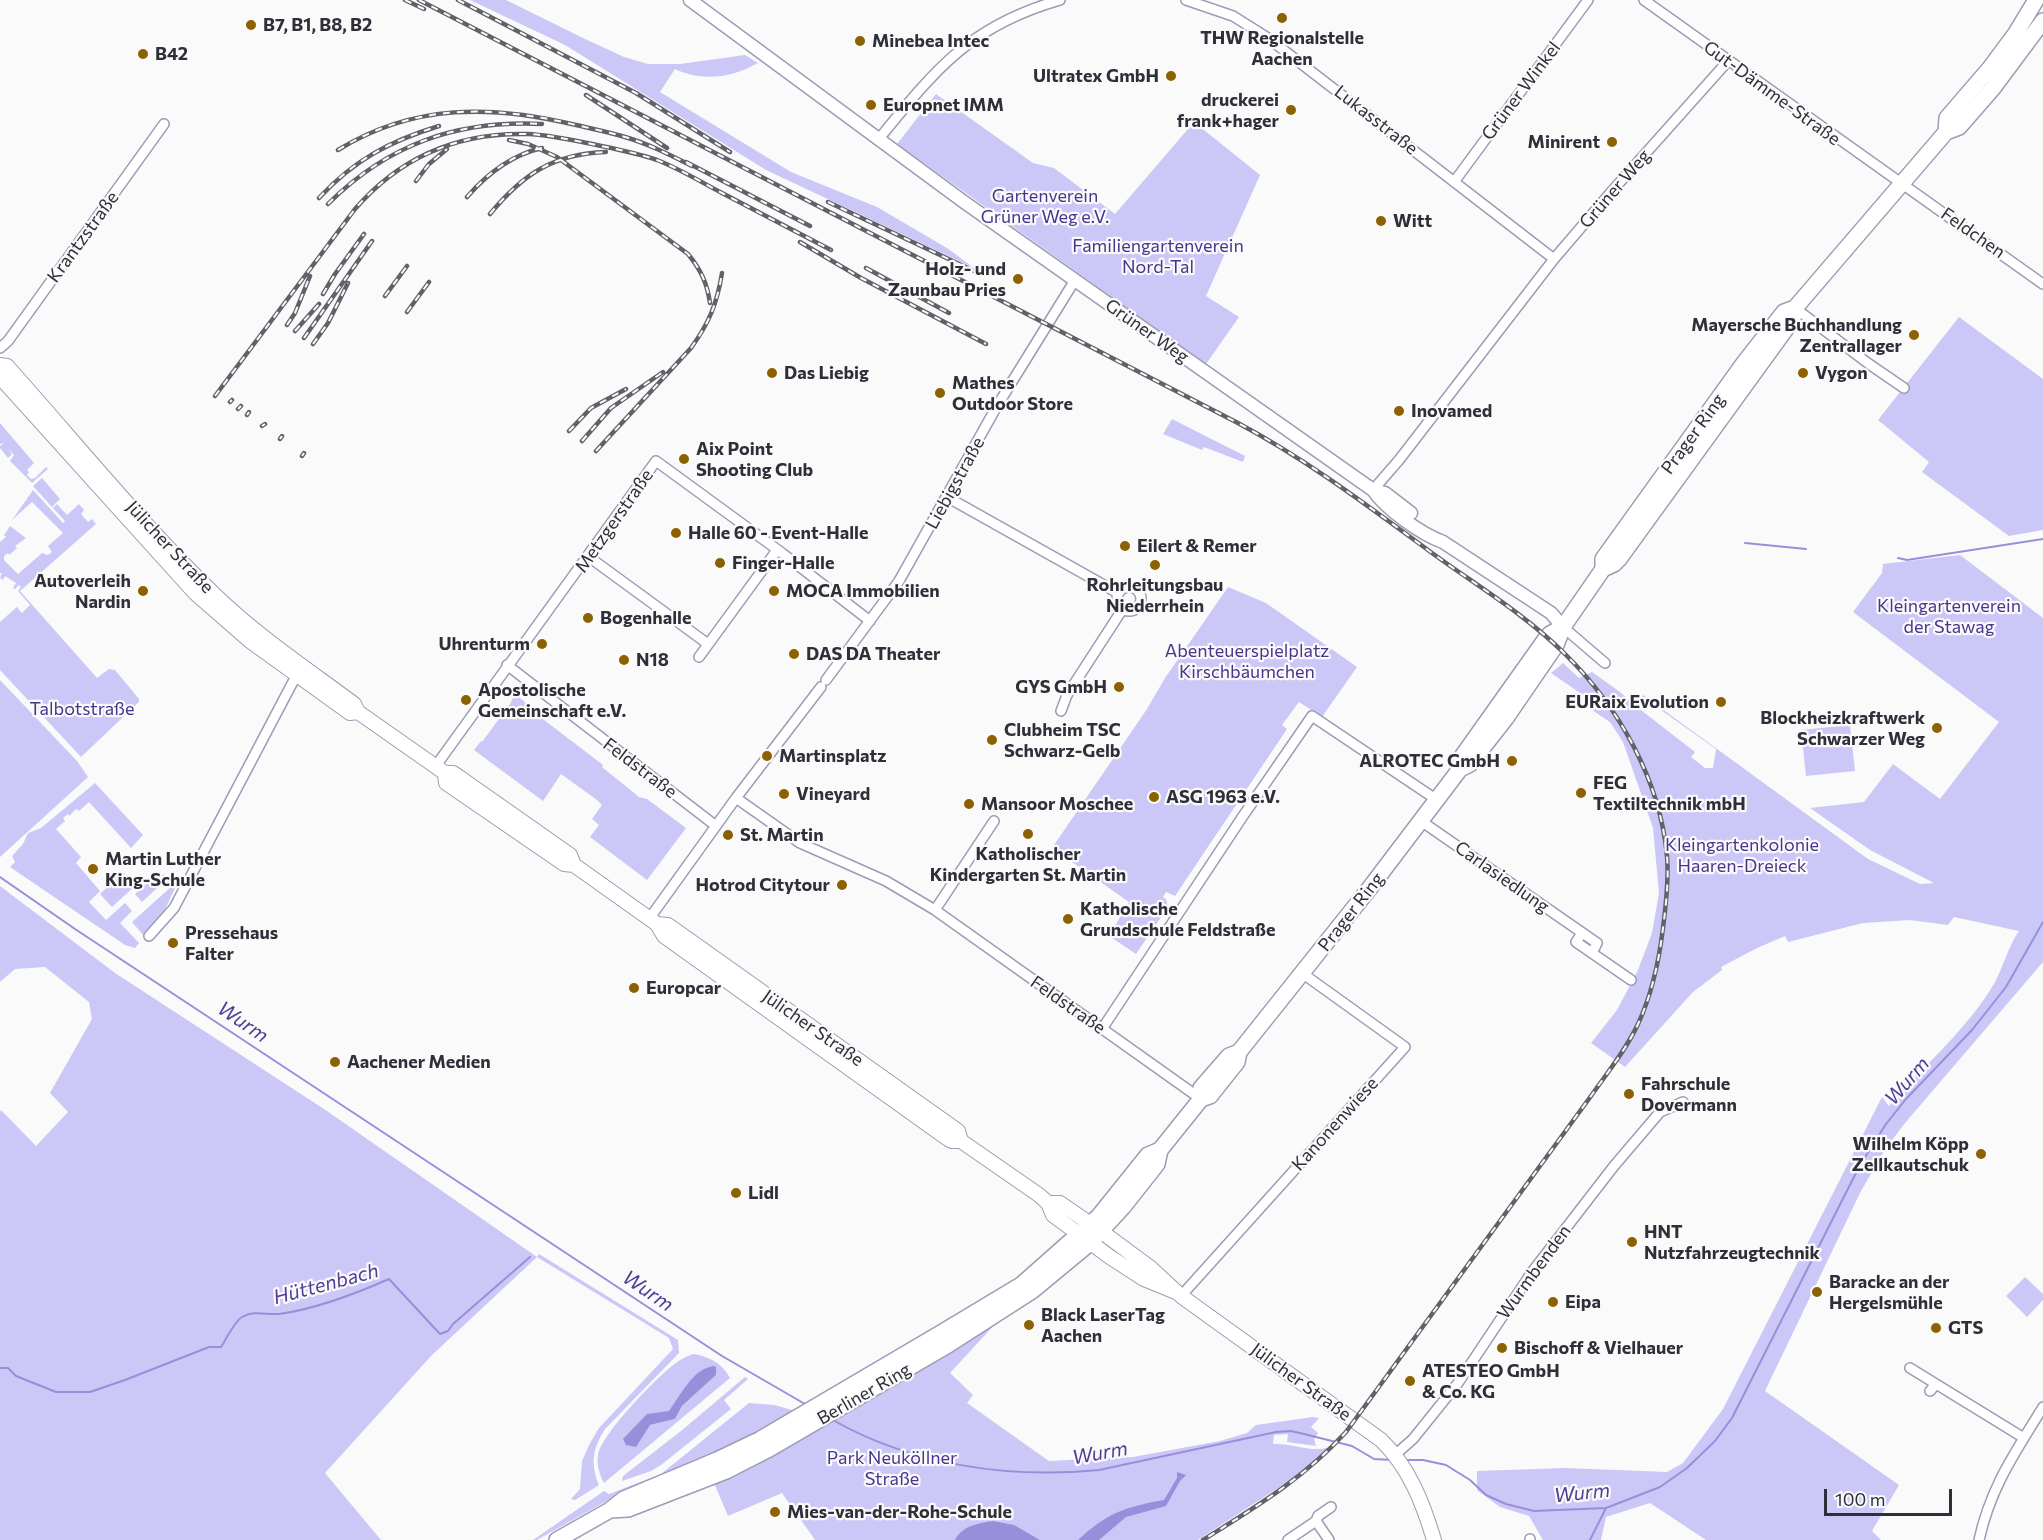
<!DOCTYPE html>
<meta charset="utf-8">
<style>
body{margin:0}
#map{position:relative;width:2043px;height:1540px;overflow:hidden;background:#fafafa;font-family:Commissioner,sans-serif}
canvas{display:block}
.scale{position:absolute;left:1824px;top:1489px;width:128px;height:27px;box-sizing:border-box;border:3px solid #2f2e39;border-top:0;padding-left:8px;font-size:18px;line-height:21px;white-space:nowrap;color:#2f2e39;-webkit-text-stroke:4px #fafafa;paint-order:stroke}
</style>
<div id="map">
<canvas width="2043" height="1540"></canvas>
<div class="scale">100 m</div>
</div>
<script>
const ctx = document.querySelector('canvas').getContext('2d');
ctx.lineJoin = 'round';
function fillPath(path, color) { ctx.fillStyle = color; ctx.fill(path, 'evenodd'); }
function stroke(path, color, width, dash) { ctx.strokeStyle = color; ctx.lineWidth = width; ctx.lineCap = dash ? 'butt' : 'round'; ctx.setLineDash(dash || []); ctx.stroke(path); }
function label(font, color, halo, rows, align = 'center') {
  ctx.font = font + ' Commissioner,sans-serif'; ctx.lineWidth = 4.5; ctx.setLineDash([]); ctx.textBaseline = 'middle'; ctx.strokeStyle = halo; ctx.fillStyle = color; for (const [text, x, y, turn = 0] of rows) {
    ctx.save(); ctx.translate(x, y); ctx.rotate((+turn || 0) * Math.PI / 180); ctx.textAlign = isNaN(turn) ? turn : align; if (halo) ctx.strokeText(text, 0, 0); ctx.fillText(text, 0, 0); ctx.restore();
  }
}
fillPath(new Path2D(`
 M470,0H506L583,38L624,57L648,64H680L745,55L758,63C731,78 703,82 675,69L660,92L791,172L877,207L947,248L974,268L766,170L565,45Z
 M936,94L1033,163L1054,168L1115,214L1194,122L1260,175L1206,296L1239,317L1206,364L897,144Z
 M1959,317L2043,379V530L2009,536L1922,472L1929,462L1878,420Z
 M1172,419L1245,456L1243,462L1204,447L1202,450L1163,434Z
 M0,423L34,463L27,470L29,472L27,475L31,479L35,478L46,467L48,469L32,483L10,461L14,455L8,448L12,454L8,458L0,448V446L4,443L0,444Z
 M42,478L60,499L52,507L33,486Z
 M33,490L63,523L65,521L53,508L57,504L67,515L79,504L84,510L81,514L88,522L92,519L96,524L20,591L97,678L109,669L115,670L139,699V702L81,757L0,670V622L17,607L22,613L30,605L18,591L21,587L19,585L15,589L13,588L16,583L5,576L3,580L0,578L2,573H0V542L6,537L4,535L10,526L26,538L15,546L17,548L9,555L8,553L4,556V560L18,574L42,553L48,555L52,552L48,546L63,533L32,502L12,520Z
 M1960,555L2043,618V962L1905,1123L1884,1151L1860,1193L1765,1391L1899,1485L1872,1531L1881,1540H1706L1650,1503L1606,1517L1601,1540H1543L1529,1516L1500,1507L1477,1490V1471L1565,1468L1667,1472L1683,1463L1723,1409L1882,1097L1889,1106C1924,1065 1968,1029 1995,982C2004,965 2008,947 2019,931L1954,917L1948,925L1910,920L1863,923L1788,942L1785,936L1757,948L1721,967L1722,970L1693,992L1625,1067L1591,1043L1617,1010L1638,970L1652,933L1659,893L1653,828L1623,742L1610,722L1589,708L1593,702L1551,673L1563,663L1579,678L1592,672L1620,692L1635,705L1643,695L1868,859L1920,884L1934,883L1870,850L1810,808L1864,802L1893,764L1940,799L1999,722L1853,612L1882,573L1883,564ZM1644,698L1716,749L1713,768H1705L1691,757L1695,752L1637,707Z
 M1228,587L1266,603L1357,667L1322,717L1299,702L1282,725L1287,729L1175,896L1166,892L1163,897L1166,899L1168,907L1136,954L1109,936L1129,902L1052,848L1147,709L1165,678Z
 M0,680L77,761L88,777L0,857Z
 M515,694L536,711L535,713L603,765L602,767L639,797L647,799L686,828L647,880L590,837L599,825L592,819L602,805L597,800L561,774L543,801L474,750L481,741L482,742L510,704Z
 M1850,725L1855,771L1806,776L1801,730Z
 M95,783L143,835L131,848L89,802L79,811L76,809L69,816L68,814L63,818L65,821L56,829L81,857L76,863L100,891L89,902L106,920L125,903L132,911L120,923L139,943L135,948L125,945L10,867L15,862L12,856L23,844L28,833L41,828Z
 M123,872L136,885L112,907L100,894Z
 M164,874L168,878L142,902L135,894L155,875L159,878Z
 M0,886L115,973L324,1109L537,1257L539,1254L678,1340L679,1353L605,1429C593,1448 590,1463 599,1485L575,1500L571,1499L580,1489L582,1461L589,1445L599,1428L673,1349L669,1338L537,1257L431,1356L325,1473L381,1540H0V1112L1,1110L36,1146L68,1112L50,1093L92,1019L89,1002L45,967L15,969L0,982Z
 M172,886L175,888L162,916L144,936L132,922Z
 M2025,1277L2043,1294V1300L2027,1317L2006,1296Z
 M997,1322L950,1373L973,1395L967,1403L1049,1461L1133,1457L1220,1441L1247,1433L1256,1425L1313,1417L1319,1418L1311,1427L1318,1433L1314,1439L1316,1446L1287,1442L1288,1434L1274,1435L1273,1444C1291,1443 1309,1452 1327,1448L1298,1475L1198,1540H815L782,1493L728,1516L714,1483L932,1364Z
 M693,1354C709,1356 723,1364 730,1378L604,1483C600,1475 596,1465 598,1455C601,1435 655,1379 672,1366C679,1360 685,1357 693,1354ZM716,1375L682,1406L675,1419L650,1425L669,1412L687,1384Z
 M745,1377L748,1379L724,1400L731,1409L661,1465L651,1471L622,1481L623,1476L681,1431Z
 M749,1403L775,1405L795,1411L737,1445L610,1499L537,1540H533L604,1491L609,1494L661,1474Z`), '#cbc7f7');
fillPath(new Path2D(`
 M714,1366L716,1367V1375L682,1406L675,1419L650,1425L636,1447L626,1445L623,1439L647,1414L669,1411C680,1396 693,1368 714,1366Z
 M1177,1472L1186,1475L1180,1481L1166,1506L1126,1517L1099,1540H1078C1107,1513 1125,1507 1164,1500L1177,1478Z
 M993,1521L1014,1525L1040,1540H955C962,1526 979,1523 993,1521Z`), '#988fdb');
stroke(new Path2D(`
 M1745,543L1806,549
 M1898,558L1907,560L2043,539
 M0,877L75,929L722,1356L805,1404
 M0,1368H8L16,1376L56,1392H90L125,1380L209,1347H221C227,1338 234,1322 242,1317C254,1310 266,1315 279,1314C316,1309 355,1294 389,1279L440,1334L448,1331L453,1324L530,1257
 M831,1419C911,1465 1008,1479 1099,1470L1276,1432L1291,1431L1304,1434L1352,1446L1374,1459L1392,1460
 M1404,1460H1423L1446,1465L1470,1480L1486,1495L1506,1504L1534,1511L1606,1508L1660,1487L1687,1468L1715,1441L1732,1418L1860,1165L1886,1124L1906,1099L1972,1030L2006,987L2043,922
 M1590,1540L1606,1508`), '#988fdb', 2);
const minor = new Path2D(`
 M1186,0L1233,16L1268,38L1554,259
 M1644,0L2043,284
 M878,140C935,70 969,26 1060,0
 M1454,182L1588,0
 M1795,308L1869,364L1904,388
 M0,348L8,341L164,124
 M1373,490L1399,460L1554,259L1612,191L1728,61
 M947,497L1118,593
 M589,557L708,644
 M1117 599a12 12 0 1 1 24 0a12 12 0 1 1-24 0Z
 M1563,627L1605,663
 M699,657L777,550
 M507,665L716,826
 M826,680L899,581L997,406L1075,280
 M1061,711L1067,695L1122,610
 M435,767L656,461L782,553L870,621
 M736,798L800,843L886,881L935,910L1201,1099
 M1421,821L1597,943L1592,953L1631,980
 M935,910L994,821
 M649,919L736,798L821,687
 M1582,933L1576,942L1592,953
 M149,936L174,908L296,676
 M1102,1029L1243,816L1312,716L1437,800
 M1181,1296L1405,1047L1302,973
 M1910,1368L1936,1384L1930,1391
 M1936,1384L2024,1438
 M1396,1454L1413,1439L1458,1383L1532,1272L1614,1166L1660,1112L1683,1102
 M1316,1521L1318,1516L1331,1507
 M1530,1539V1540
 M1288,1540L1316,1521L1329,1540
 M1979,1540C1991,1486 2015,1453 2043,1407`);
const tertiary = new Path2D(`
 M690,0L964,202L1373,490C1386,509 1421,534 1443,542L1551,613L1563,627
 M1373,490L1385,493L1411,513`);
const secondary = new Path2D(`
 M0,365L7,366C75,442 140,523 214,594C256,635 307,669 354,704L358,712L445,773H453L459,777L570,855L574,865L657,924L668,925L958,1131L961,1141
 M0,377L195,593L250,641L350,713L358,712
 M445,773L446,783L564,864L574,865
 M657,924L664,936L948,1139L952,1141H961L1039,1195L1048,1203L1053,1215L1110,1257L1144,1279L1176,1292
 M1048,1203H1060L1102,1232L1152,1269L1181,1296L1381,1440C1409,1467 1423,1503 1434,1540`);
const primary = new Path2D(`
 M1946,132L1947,118L1990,68L2016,33L2036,0
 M1603,569V559L1744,363L1784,312L1795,308L1946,132L1959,127L1993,88L2043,21
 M1460,769L1461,758L1547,637L1550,634L1563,627
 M1201,1099V1088L1229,1056L1239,1052
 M610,1510L628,1509L726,1471L769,1449L948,1345L1032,1291L1090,1243L1123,1207L1157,1164L1160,1150L1201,1099L1210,1096L1237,1062L1239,1052L1369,889L1460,769L1470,764L1506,718L1556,645L1563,627L1603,569L1614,564L1619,559L1793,319L1795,308
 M557,1540L610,1510L624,1499L717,1460L759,1440L941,1333L1021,1285L1099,1216L1148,1155L1160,1150`);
stroke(minor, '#9d9bb5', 12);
stroke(tertiary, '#9d9bb5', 15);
stroke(secondary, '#9d9bb5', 16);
stroke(primary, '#9d9bb5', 18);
stroke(minor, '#fff', 9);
stroke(tertiary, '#fff', 12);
stroke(secondary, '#fff', 14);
stroke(primary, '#fff', 15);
const rail = new Path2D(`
 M405,0L424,9
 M419,0L1236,422C1306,459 1368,506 1432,553C1476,585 1526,615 1565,654C1619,707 1660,780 1667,856C1669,880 1666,905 1663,928C1659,961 1652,994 1638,1024C1626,1050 1607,1073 1591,1096L1346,1432C1303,1479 1257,1506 1203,1540
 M458,0L636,93L730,152
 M586,95L667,148
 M509,140L528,144L557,157L688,254C701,270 707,283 710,303
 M338,150C414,103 493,105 576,125C593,129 609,132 625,137C649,144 670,155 692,166
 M686,162L810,226
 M416,181L429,164L447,149
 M467,197C487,174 511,155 542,148
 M319,198C354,160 390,141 439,126
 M828,202L976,272
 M328,204C388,144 457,120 542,124
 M490,214C523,174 553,154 606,152
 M800,242L861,278L986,344
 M866,268L949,313
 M323,294L335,274L364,234
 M385,296L407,266
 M407,312L429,282
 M287,325L295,313L310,276
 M295,331L319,304
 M304,338L372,241
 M313,344L328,323L348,283
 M215,396L355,209C400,157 459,132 528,134C548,135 567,139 587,143C610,148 634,152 657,160C680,169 701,182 722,193C758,212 795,231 831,250
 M230,402L232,400
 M238,409L241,406
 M247,415L249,412
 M262,426L265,424
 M569,431L591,408L626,389
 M280,439L282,436
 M582,441L611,408L663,372
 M596,451L691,348C709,323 717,304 722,273
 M302,456L304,453`);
stroke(rail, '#626169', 4.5);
stroke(rail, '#fafafa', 2, [7]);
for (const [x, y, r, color] of [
 [1282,18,6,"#8b6102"],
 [251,25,6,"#8b6102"],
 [860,41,6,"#8b6102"],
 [143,54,6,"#8b6102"],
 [1171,76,6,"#8b6102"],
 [871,105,6,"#8b6102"],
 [1291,110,6,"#8b6102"],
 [1612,142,6,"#8b6102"],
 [1381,221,6,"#8b6102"],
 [1018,279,6,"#8b6102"],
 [1914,335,6,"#8b6102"],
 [772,373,6,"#8b6102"],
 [1803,373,6,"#8b6102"],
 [940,393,6,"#8b6102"],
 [1399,411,6,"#8b6102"],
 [684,459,6,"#8b6102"],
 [676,533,6,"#8b6102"],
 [1125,546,6,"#8b6102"],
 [720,563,6,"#8b6102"],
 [1155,565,6,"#8b6102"],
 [143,591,6,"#8b6102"],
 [774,591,6,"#8b6102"],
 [588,618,6,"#8b6102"],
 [542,644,6,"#8b6102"],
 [794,654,6,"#8b6102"],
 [624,660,6,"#8b6102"],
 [1119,687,6,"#8b6102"],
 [466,700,6,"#8b6102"],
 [1721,702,6,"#8b6102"],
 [1937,728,6,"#8b6102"],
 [992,740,6,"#8b6102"],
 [767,756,6,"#8b6102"],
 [1512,761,6,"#8b6102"],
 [1581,793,6,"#8b6102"],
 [784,794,6,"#8b6102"],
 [1154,797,6,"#8b6102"],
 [969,804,6,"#8b6102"],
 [1028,834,6,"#8b6102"],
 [728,835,6,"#8b6102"],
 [93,869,6,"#8b6102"],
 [842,885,6,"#8b6102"],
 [1068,919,6,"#8b6102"],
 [173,943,6,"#8b6102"],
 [634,988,6,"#8b6102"],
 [335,1062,6,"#8b6102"],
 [1629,1094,6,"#8b6102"],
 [1981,1154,6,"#8b6102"],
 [736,1193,6,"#8b6102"],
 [1632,1242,6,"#8b6102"],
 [1817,1292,6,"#8b6102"],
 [1553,1302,6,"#8b6102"],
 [1029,1325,6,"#8b6102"],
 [1936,1328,6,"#8b6102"],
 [1502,1348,6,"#8b6102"],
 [1410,1381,6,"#8b6102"],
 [775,1512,6,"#8b6102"]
]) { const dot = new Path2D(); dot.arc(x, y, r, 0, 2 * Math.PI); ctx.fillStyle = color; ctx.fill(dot); stroke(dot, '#fafafa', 2); }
label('bold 18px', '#2f2e39', '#fafafa', [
 ["B7, B1, B8, B2",263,25],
 ["THW Regionalstelle",1282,38,"center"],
 ["Aachen",1282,59,"center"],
 ["Minebea Intec",872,41],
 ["B42",155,54],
 ["Ultratex GmbH",1159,76,"right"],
 ["druckerei",1279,100,"right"],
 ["frank+hager",1279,121,"right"],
 ["Europnet IMM",883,105],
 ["Minirent",1600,142,"right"],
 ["Witt",1393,221],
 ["Holz- und",1006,269,"right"],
 ["Zaunbau Pries",1006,290,"right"],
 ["Mayersche Buchhandlung",1902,325,"right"],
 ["Zentrallager",1902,346,"right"],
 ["Das Liebig",784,373],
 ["Vygon",1815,373],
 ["Mathes",952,383],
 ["Outdoor Store",952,404],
 ["Inovamed",1411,411],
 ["Aix Point",696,449],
 ["Shooting Club",696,470],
 ["Halle 60 - Event-Halle",688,533],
 ["Eilert & Remer",1137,546],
 ["Finger-Halle",732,563],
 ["Autoverleih",131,581,"right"],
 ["Nardin",131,602,"right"],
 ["Rohrleitungsbau",1155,585,"center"],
 ["Niederrhein",1155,606,"center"],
 ["MOCA Immobilien",786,591],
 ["Bogenhalle",600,618],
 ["Uhrenturm",530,644,"right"],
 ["DAS DA Theater",806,654],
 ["N18",636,660],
 ["GYS GmbH",1107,687,"right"],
 ["Apostolische",478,690],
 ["Gemeinschaft e.V.",478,711],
 ["EURaix Evolution",1709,702,"right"],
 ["Blockheizkraftwerk",1925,718,"right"],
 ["Schwarzer Weg",1925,739,"right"],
 ["Clubheim TSC",1004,730],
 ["Schwarz-Gelb",1004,751],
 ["Martinsplatz",779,756],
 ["ALROTEC GmbH",1500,761,"right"],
 ["FEG",1593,783],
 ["Textiltechnik mbH",1593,804],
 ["Vineyard",796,794],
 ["ASG 1963 e.V.",1166,797],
 ["Mansoor Moschee",981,804],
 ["St. Martin",740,835],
 ["Katholischer",1028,854,"center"],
 ["Kindergarten St. Martin",1028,875,"center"],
 ["Martin Luther",105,859],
 ["King-Schule",105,880],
 ["Hotrod Citytour",830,885,"right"],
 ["Katholische",1080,909],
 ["Grundschule Feldstraße",1080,930],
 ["Pressehaus",185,933],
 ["Falter",185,954],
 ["Europcar",646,988],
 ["Aachener Medien",347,1062],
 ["Fahrschule",1641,1084],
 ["Dovermann",1641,1105],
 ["Wilhelm Köpp",1969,1144,"right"],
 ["Zellkautschuk",1969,1165,"right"],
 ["Lidl",748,1193],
 ["HNT",1644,1232],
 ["Nutzfahrzeugtechnik",1644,1253],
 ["Baracke an der",1829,1282],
 ["Hergelsmühle",1829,1303],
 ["Eipa",1565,1302],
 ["Black LaserTag",1041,1315],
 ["Aachen",1041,1336],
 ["GTS",1948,1328],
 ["Bischoff & Vielhauer",1514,1348],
 ["ATESTEO GmbH",1422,1371],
 ["& Co. KG",1422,1392],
 ["Mies-van-der-Rohe-Schule",787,1512]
], 'left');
label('18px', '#2f2e39', '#fafafa', [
 ["Grüner Winkel",1521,91,-53],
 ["Gut-Dämme-Straße",1772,93,36],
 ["Lukasstraße",1376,120,38],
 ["Grüner Weg",1615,189,-49],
 ["Feldchen",1973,233,35],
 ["Krantzstraße",83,237,-54],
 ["Grüner Weg",1147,331,35],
 ["Prager Ring",1693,434,-54],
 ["Liebigstraße",955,483,-61],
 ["Metzgerstraße",614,521,-55],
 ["Jülicher Straße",170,547,47],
 ["Feldstraße",640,768,37],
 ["Carlasiedlung",1502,877,35],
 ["Prager Ring",1351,912,-52],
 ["Feldstraße",1068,1005,35],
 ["Jülicher Straße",813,1028,35],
 ["Kanonenwiese",1335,1124,-48],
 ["Wurmbenden",1534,1272,-54],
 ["Jülicher Straße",1301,1382,36],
 ["Berliner Ring",864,1394,-30]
]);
label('18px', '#48348d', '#fafafa', [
 ["Gartenverein",1045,196],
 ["Grüner Weg e.V.",1045,217],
 ["Familiengartenverein",1158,246],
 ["Nord-Tal",1158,267],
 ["Kleingartenverein",1949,606],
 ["der Stawag",1949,627],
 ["Abenteuerspielplatz",1247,651],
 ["Kirschbäumchen",1247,672],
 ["Talbotstraße",82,709],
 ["Kleingartenkolonie",1742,845],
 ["Haaren-Dreieck",1742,866],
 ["Park Neuköllner",892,1458],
 ["Straße",892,1479]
]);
label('italic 20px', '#4f3d96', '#fafafa', [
 ["Wurm",243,1022,34],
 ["Wurm",1907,1081,-49],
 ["Hüttenbach",326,1284,-15],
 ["Wurm",648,1291,34],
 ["Wurm",1100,1453,-10],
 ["Wurm",1582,1493,-6]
]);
</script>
